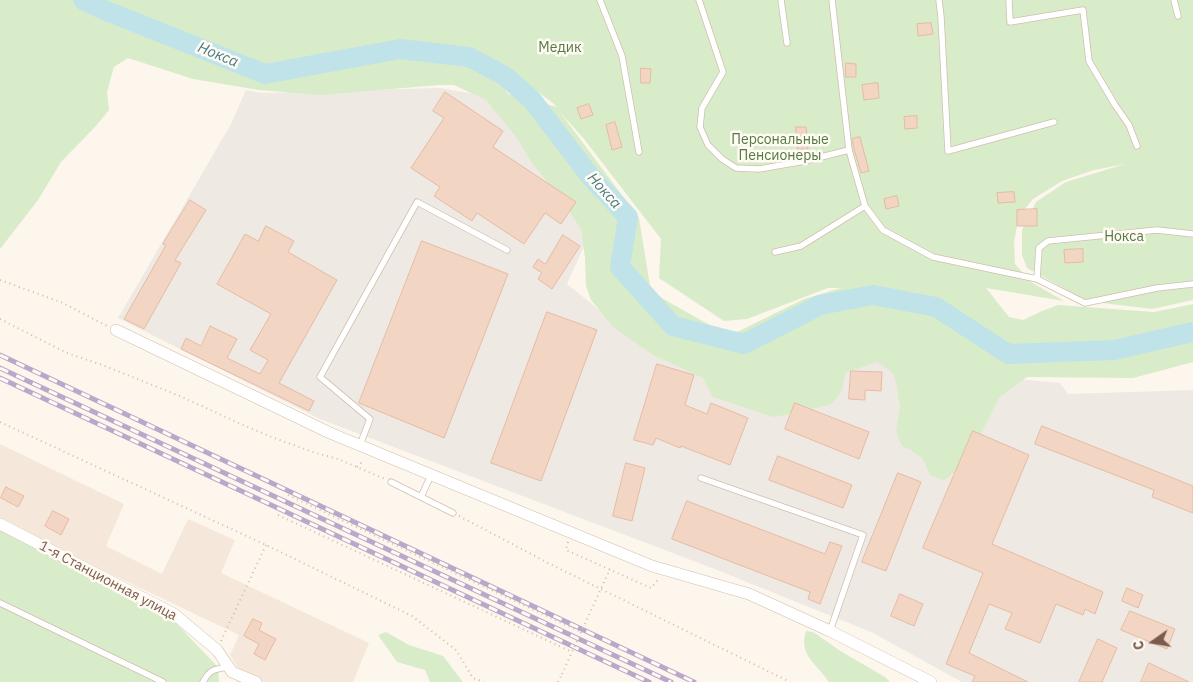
<!DOCTYPE html>
<meta charset="utf-8">
<style>
body{margin:0}
#map{position:relative;width:1193px;height:682px;overflow:hidden;background:#fdf6ec;font-family:"IBM Plex Sans",sans-serif}
canvas{display:block}
.north{position:absolute;left:1128px;top:617px;width:50px;height:50px;-webkit-text-stroke:4px #fffaf3;paint-order:stroke;rotate:257deg;font-size:14px;font-weight:700;line-height:20px;text-align:center;color:#7a5c4d}
.north::after{content:'';display:block;margin:auto;width:18px;height:22px;background:#7a5c4d;clip-path:polygon(50% 0,100% 100%,50% 72%,0 100%)}
</style>
<div id="map">
<canvas width="1193" height="682"></canvas>
<div class="north">С</div>
</div>
<script>
const ctx = document.querySelector('canvas').getContext('2d');
ctx.lineJoin = 'round';
function fillPath(path, color) { ctx.fillStyle = color; ctx.fill(path, 'evenodd'); }
function stroke(path, color, width, dash) { ctx.strokeStyle = color; ctx.lineWidth = width; ctx.lineCap = dash ? 'butt' : 'round'; ctx.setLineDash(dash || []); ctx.stroke(path); }
function label(font, color, halo, rows, align = 'center') {
  ctx.font = font + ' "IBM Plex Sans",sans-serif'; ctx.lineWidth = 5; ctx.setLineDash([]); ctx.textBaseline = 'middle'; ctx.strokeStyle = halo; ctx.fillStyle = color; for (const [text, x, y, turn = 0] of rows) {
    ctx.save(); ctx.translate(x, y); ctx.rotate((+turn || 0) * Math.PI / 180); ctx.textAlign = isNaN(turn) ? turn : align; if (halo) ctx.strokeText(text, 0, 0); ctx.fillText(text, 0, 0); ctx.restore();
  }
}
fillPath(new Path2D(`
 M0,444L124,504L106,546L162,574L188,519L235,540L221,573L369,643L353,682H236L241,673L230,655L239,635L92,565L0,517Z`), '#f5e8da');
fillPath(new Path2D(`
 M439,88L495,97L594,224L567,284L649,350L878,357L997,377L1060,383L1068,394L1193,390V682H962L871,632L712,568L320,419L118,318L231,124L246,90L260,93Z`), '#efe9e4');
fillPath(new Path2D(`
 M0,0H1193V300L1152,309L1087,301L1027,268L1022,255V230L1036,202L1066,182L1125,164L1094,170L1062,181L1033,199L1019,216L1014,242L1015,264L1031,282L1064,301L986,288L1009,317L1023,320L1042,311L1058,305L1154,312L1193,304V362L1133,378L1027,377L999,398L973,450L959,469L944,480L930,475L923,459L911,450L902,446L896,432L900,407L896,382L892,372L877,362L845,373L842,390L832,404L791,414L773,417L713,397L703,378L653,355L613,327L591,300L586,286L585,258L581,229L556,192L532,163L517,138L486,100L454,85H439L321,95L259,90L193,79L128,58L114,67L107,92L109,110L95,127L61,162L38,200L0,249ZM487,60L504,67L553,103L557,107L508,94ZM560,112L584,139L661,239L659,278L724,321L747,319L828,288H841L804,299L729,336L651,292L639,218Z
 M0,530L172,619L218,667L219,682H0Z
 M806,631L813,632L842,652L885,677L890,682H829C817,664 798,655 806,631Z
 M386,632L409,645L443,656L463,682H430L425,670L397,662L378,635Z`), '#d8ecc9');
stroke(new Path2D(`
 M83,0L104,10L265,74L400,49L469,57L505,76L532,100L590,176L628,217L620,267L673,326L744,344L820,305L873,295L936,307L1008,354L1114,350L1193,332`), '#bfe3e8', 20);
const building = new Path2D(`
 M931,23L933,34L918,36L917,24Z
 M846,63L856,64V77H846Z
 M641,68L651,69L650,83H641Z
 M878,83L879,98L864,100L862,85Z
 M445,92L503,131L493,147L576,202L561,224L545,213L524,244L477,213L472,221L434,196L440,187L411,168L444,118L433,111Z
 M589,104L593,115L581,119L577,108Z
 M917,116V128L905,129L904,117Z
 M615,122L622,147L612,150L606,125Z
 M796,127H806L808,149H798Z
 M860,137L869,171L861,173L854,149L852,139Z
 M1014,192L1015,202L998,203L997,193Z
 M897,196L899,206L886,209L884,199Z
 M190,200L206,210L175,260L181,263L144,329L124,319L166,245L163,244Z
 M1037,209V226H1017V210Z
 M266,226L294,241L288,252L337,280L279,383L314,401L309,411L181,349L186,338L201,346L210,326L237,339L227,358L260,374L268,360L250,350L271,314L217,284L245,234L258,241Z
 M563,235L580,246L552,289L538,279L542,273L533,267L538,259L545,264Z
 M422,241L508,274L444,438L359,403Z
 M1083,249V262L1065,263L1064,250Z
 M547,312L597,330L541,481L491,463Z
 M657,364L694,375L685,405L707,414L711,403L748,418L730,465L681,446L680,448L656,438L653,445L634,440Z
 M851,371L882,372L881,391L865,390V400L849,399Z
 M795,403L869,432L859,459L785,429Z
 M1042,426L1193,486V513L1152,497L1154,490L1035,444Z
 M973,431L1029,455L992,544L1103,592L1095,614L1085,609L1083,615L1056,604L1040,643L1005,629L1012,613L989,604L969,653L1028,682H972L975,676L946,664L983,573L923,548Z
 M778,456L852,485L843,508L769,480Z
 M626,463L645,468L632,521L613,516Z
 M898,473L921,482L886,571L862,562Z
 M6,487L24,496L18,507L1,498Z
 M687,501L825,554L830,542L842,546L820,604L808,599L810,592L672,539Z
 M53,511L69,519L61,535L45,526Z
 M1127,588L1143,595L1138,608L1122,601Z
 M900,594L923,604L914,626L891,616Z
 M1130,611L1175,629L1167,649L1121,630Z
 M253,619L262,623L259,630L276,639L265,660L254,654L259,644L244,636Z
 M1098,639L1117,648L1102,682H1079Z
 M1149,663L1189,682H1141Z`);
fillPath(building, '#f3d5c3');
stroke(building, '#e6bba3', 1);
const service = new Path2D(`
 M600,0L622,56L639,152
 M699,0L723,72L702,108L700,127L708,145L722,159L736,168L759,169L805,161L849,150L832,0
 M781,0L787,43
 M939,0L941,17L948,151L1054,122
 M1009,0L1010,22L1083,10L1089,61L1115,105L1129,125L1137,146
 M1174,0L1178,16
 M849,150L865,206L883,230L933,257L1037,279L1085,303L1157,288L1193,284
 M775,252L801,246L865,206
 M1037,279L1039,248L1048,241L1157,230L1193,234
 M360,445L370,419L320,377L417,202L507,250
 M701,478L863,535L830,631
 M391,482L453,513
 M421,497L431,475
 M0,603L163,682
 M203,682C210,669 215,669 229,667`);
const minor = new Path2D(`
 M116,330L330,433L652,566L749,594L830,631L931,682
 M0,524L174,614L217,650L232,672L256,682`);
stroke(service, '#d1beb0', 7);
stroke(minor, '#d1beb0', 12);
stroke(new Path2D(`
 M0,280L63,303L107,326
 M0,319L67,353L105,366L182,397L241,424L274,438L316,453L338,459L385,479
 M0,422L266,545L412,616L456,650L473,678L484,682
 M357,467L364,460
 M288,495L581,632
 M278,515L572,652
 M459,516L552,565L790,682
 M568,542L566,550L651,588L658,580
 M221,641L266,545
 M558,682L562,674`), '#d9b8a5', 2, [1, 4]);
stroke(service, '#fff', 5.5);
stroke(minor, '#fff', 11);
const rail = new Path2D(`
 M0,355L694,682
 M0,368L671,682
 M0,378L649,682`);
stroke(rail, '#b9a8c9', 5);
stroke(rail, '#fffaf3', 3, [9]);
stroke(new Path2D(`
 M562,674L610,569`), '#d9b8a5', 2, [1, 4]);
label('14px', '#537a41', '#fffaf3', [
 ["Медик",560,48],
 ["Персональные",780,140],
 ["Пенсионеры",780,156],
 ["Нокса",1124,237]
]);
label('14px', '#7a5c4d', '#fffaf3', [
 ["1-я Станционная улица",108,581,28]
]);
label('italic 15px', '#437c86', '#fffaf3', [
 ["Нокса",218,55,22],
 ["Нокса",604,191,48]
]);
</script>
